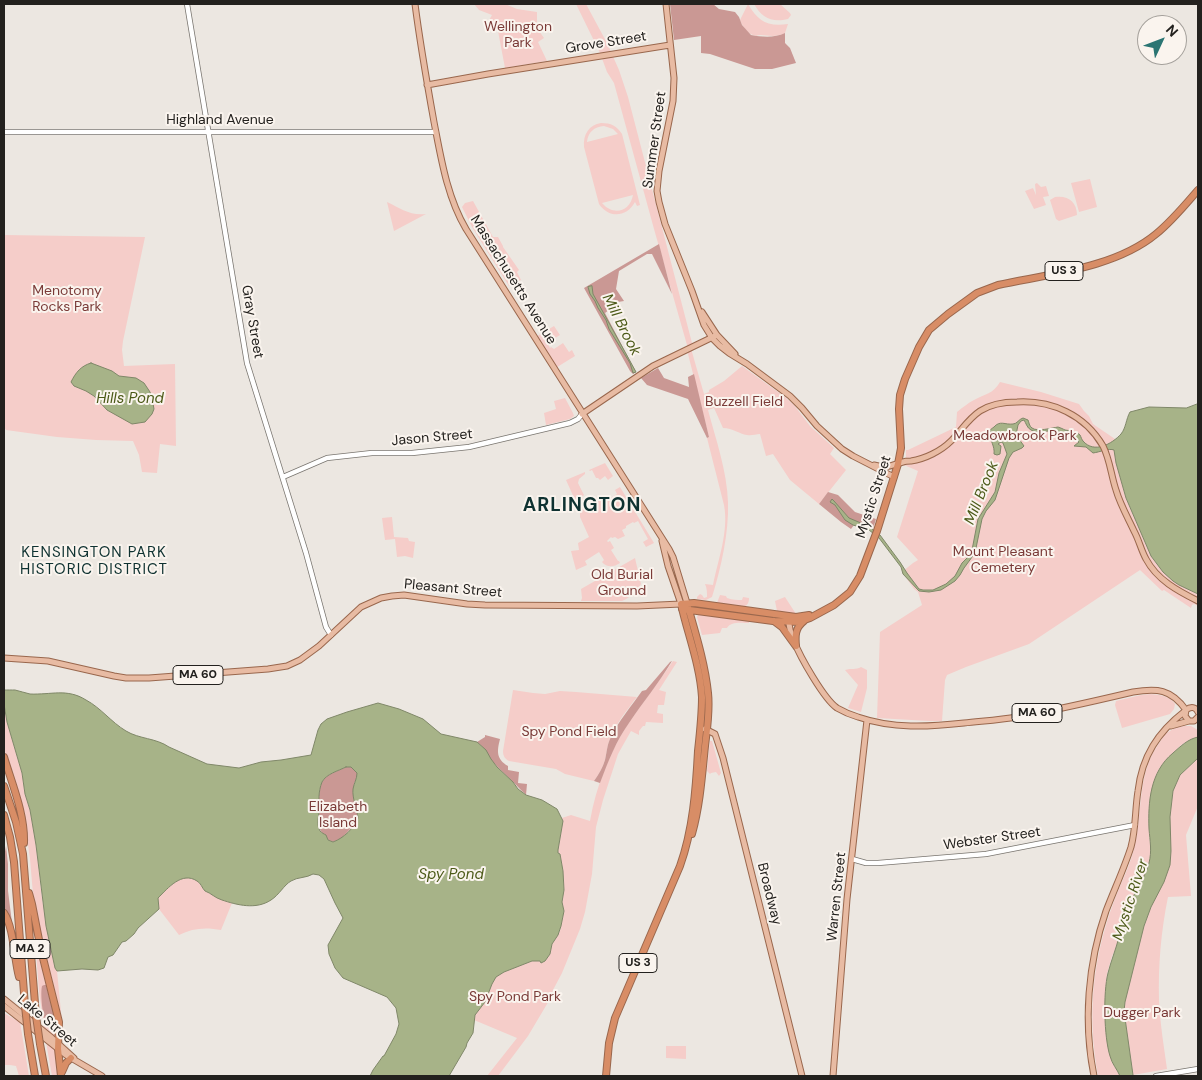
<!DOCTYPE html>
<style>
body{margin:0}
#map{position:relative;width:1202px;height:1080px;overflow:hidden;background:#ece7e1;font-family:"DM Sans",sans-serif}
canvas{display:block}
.frame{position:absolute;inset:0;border:5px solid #23211e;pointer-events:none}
.north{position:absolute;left:1137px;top:15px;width:50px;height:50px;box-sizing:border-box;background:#faf4ee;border:1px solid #a4a09b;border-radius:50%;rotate:47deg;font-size:14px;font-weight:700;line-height:20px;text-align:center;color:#23211e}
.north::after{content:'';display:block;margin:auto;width:18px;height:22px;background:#2b7573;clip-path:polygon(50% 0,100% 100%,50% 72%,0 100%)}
</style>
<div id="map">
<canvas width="1202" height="1080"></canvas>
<div class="frame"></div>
<div class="north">N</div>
</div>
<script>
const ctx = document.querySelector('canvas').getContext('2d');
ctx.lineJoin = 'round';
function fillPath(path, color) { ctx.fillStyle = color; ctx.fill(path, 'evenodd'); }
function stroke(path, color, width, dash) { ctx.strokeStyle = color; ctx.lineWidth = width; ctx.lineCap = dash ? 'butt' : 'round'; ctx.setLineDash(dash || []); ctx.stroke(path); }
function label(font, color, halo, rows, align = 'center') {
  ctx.font = font + ' "DM Sans",sans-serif'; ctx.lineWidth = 4; ctx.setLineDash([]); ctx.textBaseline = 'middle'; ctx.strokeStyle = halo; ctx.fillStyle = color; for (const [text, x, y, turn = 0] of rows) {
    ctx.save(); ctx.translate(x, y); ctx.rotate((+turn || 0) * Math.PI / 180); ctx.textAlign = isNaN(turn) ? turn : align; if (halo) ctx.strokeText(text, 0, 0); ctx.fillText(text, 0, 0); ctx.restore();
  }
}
fillPath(new Path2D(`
 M474,4H505L517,9L537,12V28L544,38L538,42L547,61L505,68L498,31L487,24L492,15L479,10Z
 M576,4H586L607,43L619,70L628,97L692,343V352L704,394L709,392V390L724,381L742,366L785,397L794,405L810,426L834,448L830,454L846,470L819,504L790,480L773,454L766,456L760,434C756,434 751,436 747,435C739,434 733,428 723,428L714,408L708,410C716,440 727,471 728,502C729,533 721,568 712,597L706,600L697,599V597L700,594L702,595L704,598L707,597C707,592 707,588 705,584L713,585C718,560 729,531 724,505L707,438L709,437L688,354L687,345L654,229L614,83L607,72L600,53Z
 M748,4C758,21 767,27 788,24L785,33C777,37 770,36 761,35C755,35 759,37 753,35C747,33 742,26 740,20Z
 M754,4H780L790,13L791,15L788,19C772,23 762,18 754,4Z
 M601,123C611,123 617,126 622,134L640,205L637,206L635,202C627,217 609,219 599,204L584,147C583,134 589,125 601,123ZM604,126L613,129L618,134L587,142C588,132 594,127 604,126ZM633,195C630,212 613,216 602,203Z
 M1090,179L1097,207L1079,212L1071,183Z
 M1037,183L1041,187L1046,186L1049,196L1043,197L1046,205L1034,209L1025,191L1033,188L1036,195L1035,184Z
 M1055,197C1068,195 1077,202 1077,215L1059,221L1056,219L1050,200Z
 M473,201L493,237H498L503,246V247L519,270L517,272L521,280L509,286L472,227L462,207L465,203Z
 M387,202C400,208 410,216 426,214L394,231Z
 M4,235L145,237L123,341L122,350L124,366L175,364L176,446L160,444L157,473L142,472L139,455L133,441L96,440L57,437L6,430L4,427Z
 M554,326L560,335L552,340L550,337L548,338L550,343L549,346L550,348L551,347L554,349L563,343L569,352L572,350L575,356L554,369L534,338Z
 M1000,382L1041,392L1079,404L1084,411L1089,416L1093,424L1115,439V457L1126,498L1151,556L1163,572L1173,581L1179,585L1198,594V606L1194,604L1192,605L1191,608L1164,590L1162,591L1140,570L1029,644L966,667L947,675L945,680L942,721H929L877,718L880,632L922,605L918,592L914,589L902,572L913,563L918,560L897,537L918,471L904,465L906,458V450H908L956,427L957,412C962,408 968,403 974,400C985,394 993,394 1000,382Z
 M565,398L573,413L574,416L570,419L546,425L544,413L556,409L554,401Z
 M605,463L613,476L608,480L605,476L600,480L598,478H596L592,470L590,471L589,470Z
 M585,472V474L579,479L578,483L584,495L582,497L588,507L605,497L607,500L617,494L615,490L620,487L654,543L646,547L643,542L648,539L638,521L634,523L633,522L626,526V528L622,530L625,536L618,539L615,537L612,538L611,537L607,541L608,542L610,541L614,548L611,550L618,561H619L620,563C614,567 607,568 602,562L604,560L599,552L585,561L587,565L576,570L571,551L579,550L578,543L589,537L580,517V511L566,480Z
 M392,517L394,537L408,538L409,541L415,542L413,558L405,556L397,557L395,539L385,540L382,518Z
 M635,558L641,584C637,591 630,598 622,601H581L582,598L581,589Z
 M720,595L726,596L727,598C733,600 737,600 742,600L743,597L749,598C749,602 748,605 744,607L717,603Z
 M785,597L796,614L777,611L775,601Z
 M699,613L749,621V623C742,623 731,621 727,628H722L720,633L702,635L697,617Z
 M673,661L677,662L659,690L666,692L664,705H658L657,713L663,714V723L646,722L645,726H643L639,731V735L631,731L618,754L603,800L596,827L592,874L585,912L580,929L562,973L553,990L550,999L528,1036L498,1076H487L517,1038L474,1020L475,1014L485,1002L492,984L496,977L504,972L532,961H540L548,957L550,954L552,944L560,931L564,911L562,902L564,890L563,871L560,854L558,853V850L563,821L562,818L571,815L590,821C596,787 609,753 628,724C642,703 658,683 673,661Z
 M861,667L867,670V688L861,712L848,708L858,685L845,670C851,668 856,670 861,667Z
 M513,690L533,693L545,694L560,691L576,692L637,697C627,710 617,722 611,737C607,744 607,752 605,760C603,767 599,774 594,781L565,774L556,769L509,761C505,759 503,756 503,751Z
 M1151,694C1160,695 1170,696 1175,704L1174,709L1170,714L1122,728L1115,705L1116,701L1141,695Z
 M4,704L7,722L22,773L25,794L30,810L36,845L42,898L49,942L55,968L57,971L62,1022H61L44,956L34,906L30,859L25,824L14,780L4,749Z
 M1184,726H1191L1198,730V737L1189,740L1180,746L1159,769L1157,774L1151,792L1149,809V830L1151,852L1149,864L1144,878L1131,902L1117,946L1112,956L1107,974L1105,1006L1106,1033L1112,1062L1120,1076H1098C1087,1016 1092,962 1113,904C1120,884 1131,865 1135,844C1143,809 1137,772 1160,742C1162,738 1165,733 1170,731C1174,728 1179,727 1184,726Z
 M710,741H712L721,773L719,776L716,772L711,773L710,774L707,771Z
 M1198,758V806L1186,835L1191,896L1168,897C1161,931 1158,966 1159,1000C1160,1024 1164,1046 1167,1069L1133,1075L1124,1011L1125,1002L1144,926L1151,907L1170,831V817L1173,791L1180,775Z
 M186,877L197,880L205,891L211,893L216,897L232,903L221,930C206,927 192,928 179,935L159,909L158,898C166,890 175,880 186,877Z
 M35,939H37L57,1018L56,1035L54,1036L44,1027L39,991Z
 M4,1013L20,1022L29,1076H19L16,1066L10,1065H4Z
 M46,1042L55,1049L60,1076H52Z
 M666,1046H686V1059L666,1058Z`), '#f5cdc9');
fillPath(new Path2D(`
 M670,4H713L719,9L735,12L739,17L742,25L751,35C762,37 775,38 785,33V43L790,48L796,63L772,69H755L710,54L701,53V36L674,40Z
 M659,244L672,294L652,254H647L619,271L616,289L624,301L618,302L608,308L609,310L605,313L636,372L633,374L630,371L584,288Z
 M658,368L664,378L689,387L688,377L694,374L709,437L707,438L688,399L647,385L641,378Z
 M828,492L838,495L855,512L876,519L873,529L868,526L854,525L851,529L841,522L819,504Z
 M672,661C659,683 643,702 629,723C616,741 608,762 600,783L594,781C599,774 603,767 605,760C607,752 607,744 611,737C619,720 631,707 642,691L646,690L670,662Z
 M485,735L500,739C497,751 496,759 508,766V770L519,772L518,783L527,784L526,795C521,790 517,786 512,781C505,774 498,768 492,761C486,753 485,748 477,742L485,737Z
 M346,767H351L357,773V777L354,784L358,818L352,827L342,838L333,842C329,841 327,839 324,835C316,827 320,820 319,809C319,800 318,790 322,782C326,774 338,771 346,767Z
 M6,846L8,864V891L12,923L4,910V857Z
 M44,985H46L55,1019V1023L53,1024L46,1025C43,1018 40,994 42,986Z`), '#ca9894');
const water = new Path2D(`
 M592,286L593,294L603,312L636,372L633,373L630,363L609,329L606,320L598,308L595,301L590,294L588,287Z
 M91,363L112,371L119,376L136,378L144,383L150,392L152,398L154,409L152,414L145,422L132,424L107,410L94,396L86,391L74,386L71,382C76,372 81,366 91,363Z
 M1198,404V594L1179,585L1173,581L1163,572L1151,556L1126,498L1116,463L1114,450C1109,448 1100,452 1093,453L1086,447L1074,446L1079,442C1072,436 1064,431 1054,431C1047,430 1038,434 1031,430C1027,428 1026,423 1024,420L1021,421L1018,425L1016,435L1024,446L1022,448L1013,452L1009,458L995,500L986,511L982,519L975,553L964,568L960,575L955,581L941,590L929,592L919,591L903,574L901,567L879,538L869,530L853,525L845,520L835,505L830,502L832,499L834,501L849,518L868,526L880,535L900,562L907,573L919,589L923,590H933L946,584L955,576L962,563L970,555L972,550L978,519L995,492L999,473L1007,454L1003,443L1001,442L998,444L1001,446L1000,454L997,455L994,454C995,446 990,441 990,434C990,429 990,430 994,427C1000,420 1005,425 1013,424C1017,424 1019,419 1023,418L1028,420C1029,422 1029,426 1032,428C1037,432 1052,428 1058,427C1061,428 1063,429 1065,430C1070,431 1075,430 1080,435C1081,437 1082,440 1083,441C1094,454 1112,444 1121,434C1126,428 1126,419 1130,412L1149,407L1186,408Z
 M4,690C7,690 12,690 15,690C20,691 25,693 30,694C51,695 67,688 86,700C101,708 111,722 126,731C139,739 156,738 169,747L207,764L239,768L261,762L281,760L311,755L318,730L321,724L327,719L347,712L378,703L399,709L423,719L441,734L477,742L486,750L491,759L497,767L513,782L518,789L526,795L542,800L557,809L563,821L558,850V853L560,854L563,871L564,890L562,902L564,911L561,926L558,935L552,944L550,954L545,961L541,963L540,961H532L504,972L496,977L492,984L485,1002L475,1015L473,1033L467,1043L466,1047L449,1076H370L373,1070L383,1056H384L396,1034L399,1024L396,1008L387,997L343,978L335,968L329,954L328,945L343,918L335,903L324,879L319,875L313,874C307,878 297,877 291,881C284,885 279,895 271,900C256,910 237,905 222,900C215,898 211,893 205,891C202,888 201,883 197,881C182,871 168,888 158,898L159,909L138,928L134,934L126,941L122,942L113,955L108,957L104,968L98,970L82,969L57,971L55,968L46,926L36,845L30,810L25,794L22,773L7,722L4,704ZM346,767H351L357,773C357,779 354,783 353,789C352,798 357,809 358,818C354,828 344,838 333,842L328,840L326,835C324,834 322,833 320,831C316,824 319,817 319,811C319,801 318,792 322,782C326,774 338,771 346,767Z
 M1198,737V758L1180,775L1173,791L1170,817L1171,851L1170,865L1164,882L1151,907L1144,926L1125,1002L1124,1011L1133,1075L1132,1076H1120C1117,1069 1112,1064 1110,1056C1104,1037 1103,993 1108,973C1111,961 1116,949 1119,937C1123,925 1126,913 1131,901C1137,888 1145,877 1149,863C1152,851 1150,841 1149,829C1148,802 1150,772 1173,753C1181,746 1188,739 1198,737Z`);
fillPath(water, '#a7b388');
stroke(water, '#7f8768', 1);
const minor = new Path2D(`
 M187,4L247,363L306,553L326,627L331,635
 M4,132H436
 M283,477L327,458L372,453H412L469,447L570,423L578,419L582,414
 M852,859L866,863H878L986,854L1135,825
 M1156,1076L1198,1069`);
const major = new Path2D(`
 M415,4C420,43 427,83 434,122C441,158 447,197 466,229L669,549L673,557L687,603
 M666,4L674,78L673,101L659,171L657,191L659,202L665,224L692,291L704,325L712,338L720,346L729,353L747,364L790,396L802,408L817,426L842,449L853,456L894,477
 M427,85L488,74L670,45
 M702,312L717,335L735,354
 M582,414L653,366L717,335
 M874,465C889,469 891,465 903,462C905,461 909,461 911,461C925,459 941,451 951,441C961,431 968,419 980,411C991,404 1004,402 1017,402C1052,400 1085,415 1103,446C1110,460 1111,475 1116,490C1120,504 1128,518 1134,531C1139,540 1141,550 1146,559C1157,580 1178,591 1198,601
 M788,619C789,627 791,634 794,641C800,657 824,699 837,708C844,712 851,715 858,717C893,729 928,727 964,723C982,721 1000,720 1017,717C1056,710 1095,701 1133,692C1157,688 1171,689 1186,710
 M4,658L48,661L114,676L126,678H149L268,669L287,666L300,660L319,646L361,607L381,598L392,596L404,595L467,604L485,605L637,606L681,604L668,566L662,541
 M1186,710L1185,716L1189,721H1194L1198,717
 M1186,710C1191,706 1196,707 1198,712
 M1171,726L1189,721
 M705,729L715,734L723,758L802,1076
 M4,999L52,1038L74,1058
 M4,1006L66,1055L102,1076
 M833,1076L847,899L867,720
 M1094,1076C1083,1022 1088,963 1106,911C1114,890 1124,869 1131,847C1136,829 1135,809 1138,791C1142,756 1158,732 1185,711`);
const highway = new Path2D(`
 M688,607C696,635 705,664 708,693C710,711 707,729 705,746C702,776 700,805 692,834
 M682,609L773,621L799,622L810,618L834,605L850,592L860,576L877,531L898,464L901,448L899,409L900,395L905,379L919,347L929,330L948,314L977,293L998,285C1049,274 1115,268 1156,234C1172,221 1185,205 1198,190
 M774,621L782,627L795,645
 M796,646C795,636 795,628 804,621
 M4,757C12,784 25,814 24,843
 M4,786L16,822L23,854L36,1016
 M4,815L10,837L14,862L25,1006
 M29,893L32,904L41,950L59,1022L58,1049L61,1076
 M4,913C14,928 14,959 19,977
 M28,1034L35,1076
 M40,1044L46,1076
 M62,1072L66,1063L71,1058
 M606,1076L609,1043L615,1018L680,866C693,830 696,789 698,751C700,733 702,715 702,697C700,665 688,635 681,604L694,603L796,617L809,615`);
stroke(minor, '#79756f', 6);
stroke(major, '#99674d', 7);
stroke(highway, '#99674d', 8);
stroke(minor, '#fff', 4.5);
stroke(major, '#e8bba3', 5);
stroke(highway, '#d88d66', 6);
const highwayBridge = new Path2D(`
 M25,1006L28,1034
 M36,1016L40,1044`);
stroke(highwayBridge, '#99674d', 8, []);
stroke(highwayBridge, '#d88d66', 6);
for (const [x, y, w] of [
 [1064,271,38],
 [198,675,50],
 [1037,713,50],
 [30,949,40],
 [638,963,38]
]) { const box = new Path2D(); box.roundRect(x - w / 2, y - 9.5, w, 19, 4); ctx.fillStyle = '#faf4ee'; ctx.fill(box); stroke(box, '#23211e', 1); }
label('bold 12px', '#23211e', null, [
 ["US 3",1064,271],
 ["MA 60",198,675],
 ["MA 60",1037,713],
 ["MA 2",30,949],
 ["US 3",638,963]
]);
label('14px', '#7a3a37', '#faf4ee', [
 ["Wellington",518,27],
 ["Park",518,43],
 ["Menotomy",67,291],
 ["Rocks Park",67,307],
 ["Buzzell Field",744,402],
 ["Meadowbrook Park",1015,436],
 ["Mount Pleasant",1003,552],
 ["Cemetery",1003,568],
 ["Old Burial",622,575],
 ["Ground",622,591],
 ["Spy Pond Field",569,732],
 ["Elizabeth",338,807],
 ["Island",338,823],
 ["Spy Pond Park",515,997],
 ["Dugger Park",1142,1013]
]);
label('14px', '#23211e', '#faf4ee', [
 ["Grove Street",606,43,-9],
 ["Highland Avenue",220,120],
 ["Summer Street",655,140,-82],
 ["Massachusetts Avenue",513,280,58],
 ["Gray Street",252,322,80],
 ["Jason Street",432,438,-5],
 ["Mystic Street",874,497,-72],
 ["Pleasant Street",453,589,5],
 ["Webster Street",992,839,-8],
 ["Broadway",769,894,76],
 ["Warren Street",837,897,-84],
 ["Lake Street",47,1021,40]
]);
label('italic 15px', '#4c5a18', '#faf4ee', [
 ["Mill Brook",621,325,63],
 ["Hills Pond",130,399],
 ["Mill Brook",982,493,-68],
 ["Spy Pond",451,875],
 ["Mystic River",1131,900,-72]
]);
ctx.letterSpacing = '1px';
label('15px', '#0f3231', '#faf4ee', [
 ["KENSINGTON PARK",94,553],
 ["HISTORIC DISTRICT",94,570]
]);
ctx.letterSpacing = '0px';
ctx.letterSpacing = '1px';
label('bold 19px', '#0f3231', '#faf4ee', [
 ["ARLINGTON",582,506]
]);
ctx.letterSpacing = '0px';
</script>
